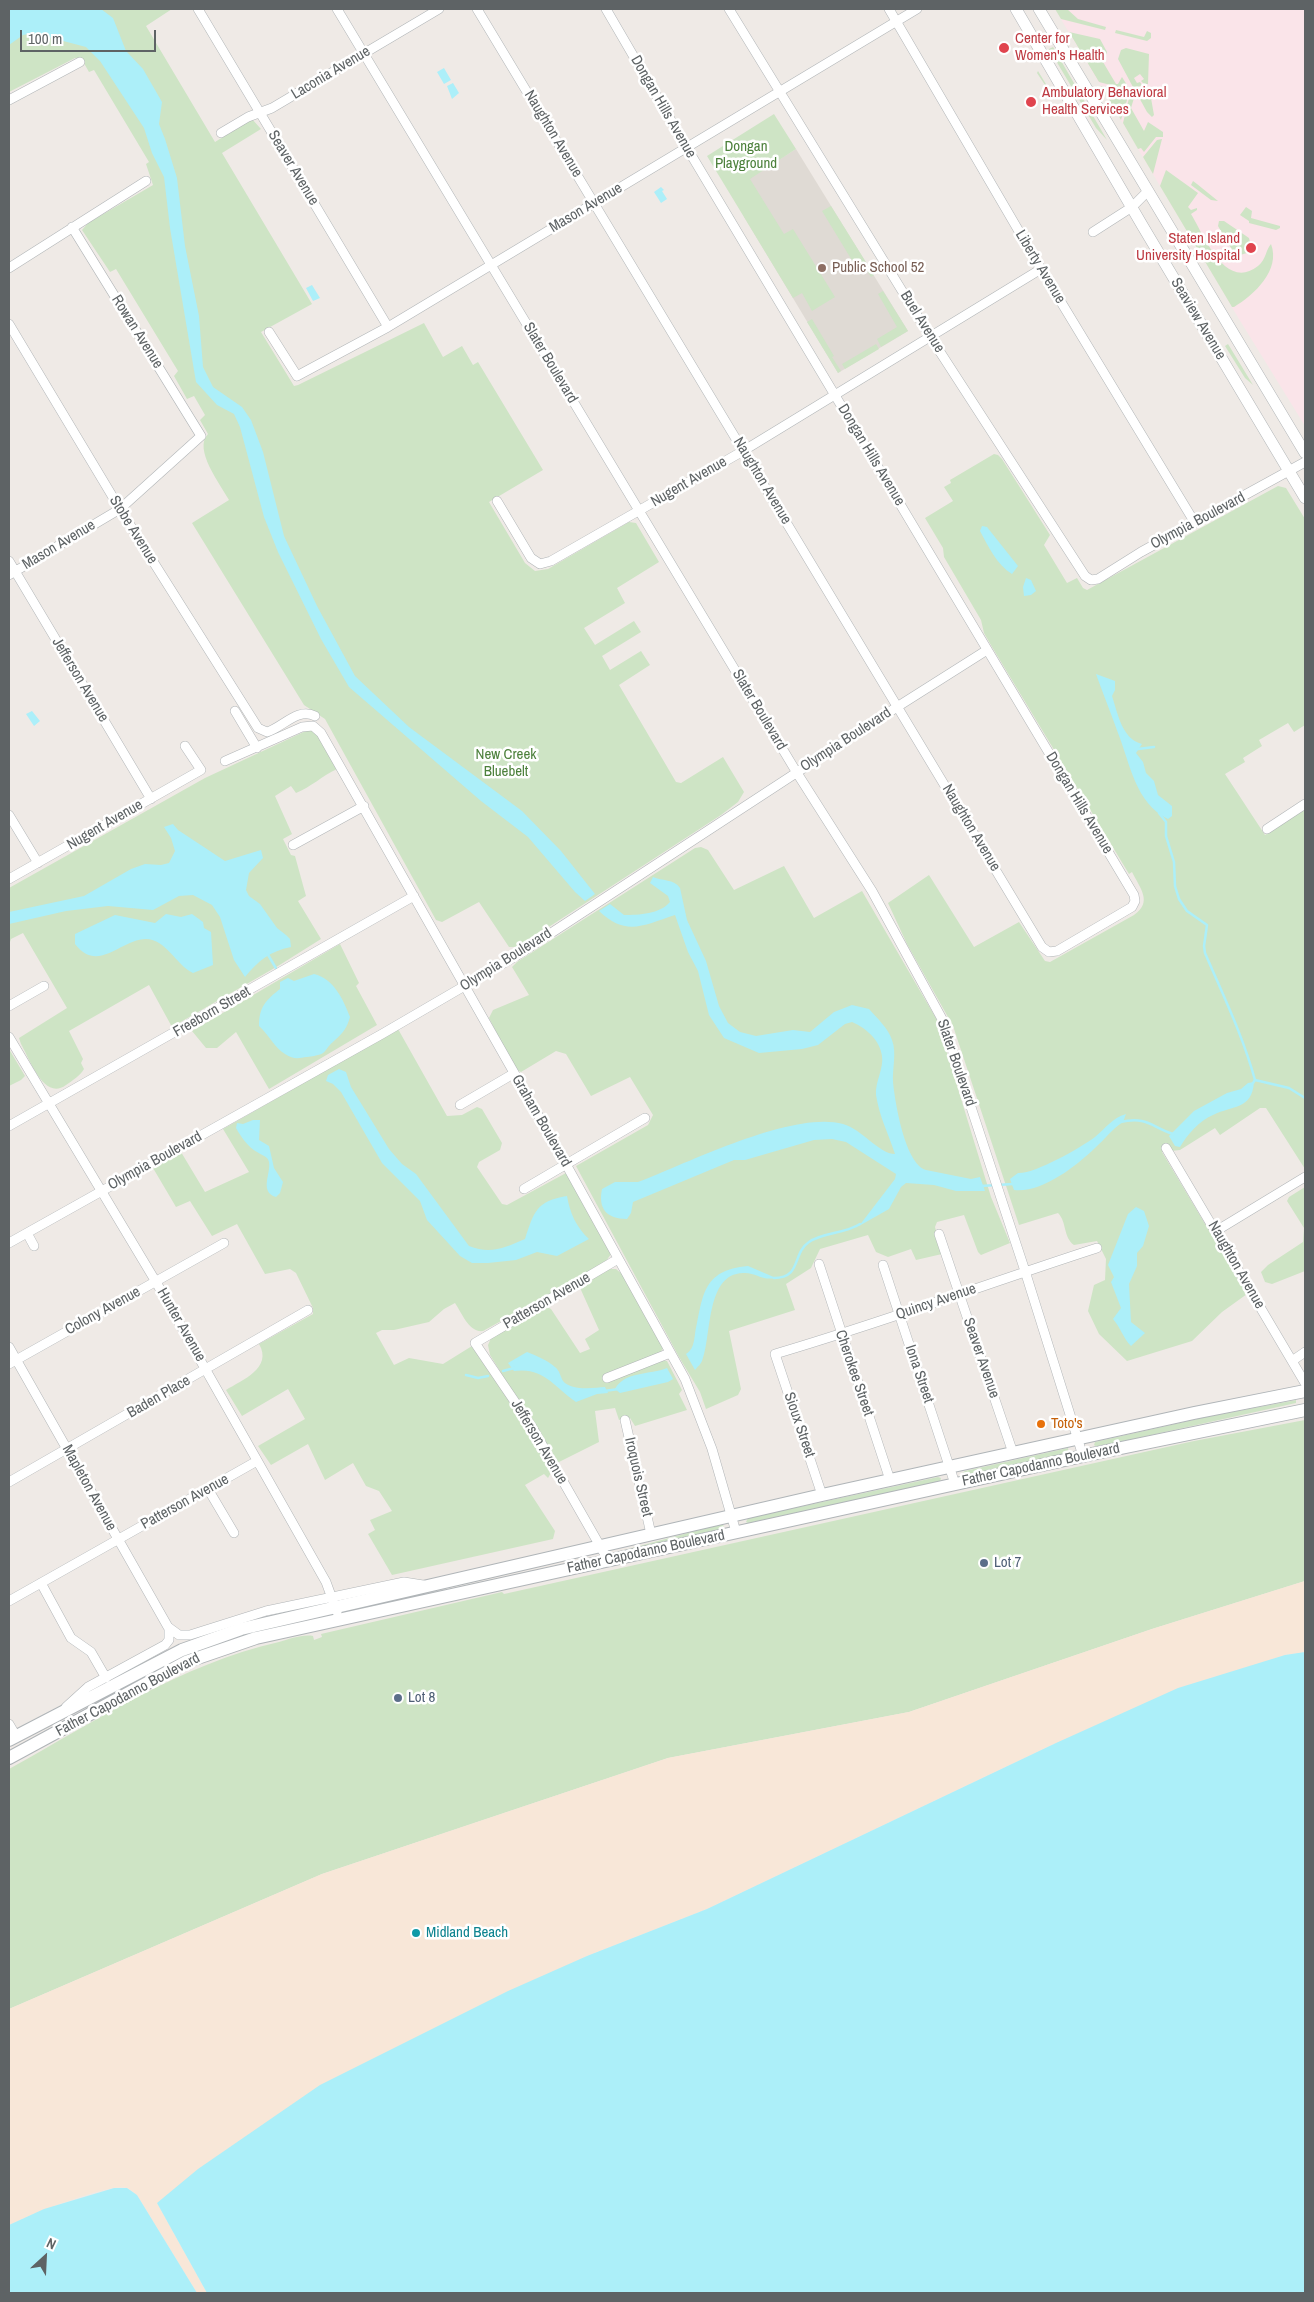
<!DOCTYPE html>
<style>
body{margin:0}
#map{position:relative;width:1314px;height:2302px;overflow:hidden;background:#efeae6;font-family:"Archivo Narrow",sans-serif}
canvas{display:block}
.frame{position:absolute;inset:0;border:10px solid #5e6365;pointer-events:none}
.north{position:absolute;left:20px;top:2232px;width:50px;height:50px;-webkit-text-stroke:4px #fff;paint-order:stroke;rotate:25deg;font-size:14px;font-weight:700;line-height:20px;text-align:center;color:#5e6365}
.north::after{content:'';display:block;margin:auto;width:18px;height:22px;background:#5e6365;clip-path:polygon(50% 0,100% 100%,50% 72%,0 100%)}
.scale{position:absolute;left:20px;top:30px;width:136px;height:22px;box-sizing:border-box;border:2px solid #5e6365;border-top:0;padding-left:6px;font-size:15px;line-height:18px;white-space:nowrap;color:#5e6365;-webkit-text-stroke:4px #fff;paint-order:stroke}
</style>
<div id="map">
<canvas width="1314" height="2302"></canvas>
<div class="frame"></div>
<div class="north">N</div>
<div class="scale">100 m</div>
</div>
<script>
const ctx = document.querySelector('canvas').getContext('2d');
ctx.lineJoin = 'round';
function fillPath(path, color) { ctx.fillStyle = color; ctx.fill(path, 'evenodd'); }
function stroke(path, color, width, dash) { ctx.strokeStyle = color; ctx.lineWidth = width; ctx.lineCap = dash ? 'butt' : 'round'; ctx.setLineDash(dash || []); ctx.stroke(path); }
function label(font, color, halo, rows, align = 'center') {
  ctx.font = font + ' "Archivo Narrow",sans-serif'; ctx.lineWidth = 5; ctx.setLineDash([]); ctx.textBaseline = 'middle'; ctx.strokeStyle = halo; ctx.fillStyle = color; for (const [text, x, y, turn = 0] of rows) {
    ctx.save(); ctx.translate(x, y); ctx.rotate((+turn || 0) * Math.PI / 180); ctx.textAlign = isNaN(turn) ? turn : align; if (halo) ctx.strokeText(text, 0, 0); ctx.fillText(text, 0, 0); ctx.restore();
  }
}
fillPath(new Path2D(`
 M796,149L908,331L838,373L743,215L750,178Z`), '#dfdad4');
fillPath(new Path2D(`
 M1055,9H1305V426L1239,319Z`), '#fae4e9');
fillPath(new Path2D(`
 M9,9H172L146,26L215,142L252,119L261,129L222,153L312,304L261,332L294,386L298,385L424,323L443,357L462,346L473,365L478,362L543,470L489,502L525,563L535,571L548,569L629,522L636,523L659,562L617,588L625,603L584,628L595,645L634,621L641,632L602,656L610,670L641,651L650,665L619,685L676,782L681,783L723,757L744,792L738,802L721,815L518,947H509L479,902L442,922L436,920L325,719L304,705L192,523L229,500C220,484 193,449 208,434L200,420L205,415L194,396L187,399L174,376L178,371L116,269L110,272L82,230L88,223L153,185L146,164L149,162L94,70L89,72L81,58H75L9,92Z
 M1055,9H1067L1078,19L1106,27L1105,30L1061,19Z
 M1116,30L1144,37L1147,31L1151,33V38L1147,41L1115,33Z
 M1069,32L1100,39L1107,52L1103,62L1116,84H1118L1122,77L1130,90L1099,82Z
 M1053,47L1107,140L1096,128L1049,49Z
 M1126,48L1149,54L1148,84H1144L1141,81L1144,79L1140,74L1134,78L1137,83L1140,82L1142,85L1134,89L1118,59L1121,50Z
 M1038,71L1055,99L1042,96L1045,85L1037,73Z
 M1101,86L1122,91L1126,95L1127,100L1121,120Z
 M1149,87L1154,115L1152,117L1147,112L1136,92Z
 M1130,94L1134,98L1131,108L1144,131L1148,122L1163,132V137H1156L1144,152L1141,148L1138,149L1123,123Z
 M774,114L796,149L750,179L784,234L793,229L835,297L812,311L802,293L793,298L707,156Z
 M1162,139L1153,174L1143,157L1157,140Z
 M1166,170L1198,193L1188,207L1191,210L1197,208V210L1191,214C1204,235 1225,292 1258,266C1266,260 1266,249 1271,244C1281,270 1254,295 1234,307H1232L1160,186Z
 M1193,181L1197,184L1218,201L1211,200L1191,185Z
 M831,206L874,275L871,277L862,263L856,267L822,211Z
 M1246,207L1252,211L1251,218L1280,226V228L1276,230L1249,223V221L1240,215Z
 M1219,221H1224L1249,238L1251,247L1247,253L1240,255L1233,251L1223,235L1225,234L1222,233L1218,226Z
 M883,291L908,331L881,347L877,339L897,327L878,294Z
 M812,319L834,356L832,357L841,371L838,373L807,322Z
 M876,344L879,349L845,369L842,364Z
 M1228,344L1253,385L1245,378L1225,346Z
 M994,454L998,455L1002,459L1050,535L1044,545L1067,583L1077,578L1083,588L1087,590L1278,486L1286,488L1305,519V725L1294,732L1288,723L1259,740L1262,746L1243,758L1245,762L1225,774L1265,835L1305,809V1169L1266,1108H1260L1220,1135L1215,1128L1180,1150L1162,1152L1247,1294L1222,1312L1192,1341L1127,1361L1099,1334L1088,1311L1094,1285L1105,1280L1106,1259L1097,1241L1074,1245C1063,1237 1067,1222 1058,1213L1019,1225L953,1026L907,944L888,903L929,875L974,947L1019,922L1045,961L1050,962L1134,915C1153,902 1140,888 1132,872L1129,874L992,647L984,633L981,620L944,557L943,548L925,518L953,501L944,487L951,483L950,480Z
 M310,729L319,735L337,769C322,776 311,787 296,793L291,786L275,796L292,834L283,839L291,855L295,856L306,896L298,901L321,939L278,966L172,1027L149,985L69,1031L83,1059L81,1063L84,1069C80,1076 73,1080 66,1085C44,1101 30,1060 21,1044L19,1038L67,1008L23,933L11,939L9,945V888L205,778Z
 M701,847L708,850L734,890L784,866L814,918L862,891L937,1020L991,1197L1010,1243L981,1255L978,1252L964,1215L937,1222L935,1227L942,1254L916,1260L911,1249L888,1257L876,1252L868,1235L820,1249L811,1268L786,1284L795,1310L729,1331L741,1389L738,1395L706,1409L700,1392L679,1357L576,1166L648,1125L653,1115L630,1077L591,1096L566,1054L556,1051L521,1072L514,1068L489,1018L493,1010L529,995L512,967L517,962L695,848Z
 M340,944L359,983L356,986L377,1025L269,1089L236,1032L217,1048H206L192,1031Z
 M398,1029L447,1116L462,1115L477,1107L482,1109L502,1143L500,1150L479,1162L477,1167L502,1204L507,1205L566,1173L611,1254L604,1264L483,1331C469,1333 462,1313 455,1303L444,1309L429,1322L394,1330H382L376,1333L394,1365L409,1358L443,1364L472,1346L516,1410L552,1471L548,1478L544,1474L525,1485L555,1531L553,1539L392,1575L368,1534L375,1530L370,1520L392,1511L379,1491L366,1486L353,1463L325,1480L308,1444L271,1465L258,1446L305,1419L288,1389L242,1416L226,1390C242,1380 273,1368 259,1344L313,1314V1308L296,1273L290,1269L265,1274L237,1224L212,1236L190,1201L176,1207L153,1168L181,1152L205,1192L249,1172L223,1129Z
 M9,1049L25,1076L21,1080L9,1086Z
 M1305,1187V1271L1272,1284L1265,1282L1261,1272L1268,1265L1303,1242L1304,1228L1287,1201L1289,1197Z
 M608,1269H616L622,1274L663,1348C660,1361 617,1365 605,1376L658,1360L667,1361L682,1390L679,1394L687,1410L635,1426L630,1418L619,1420L615,1408L595,1411L599,1442L557,1463L490,1355L488,1345L492,1336L545,1306L551,1309L580,1353L590,1349L585,1339L599,1330L581,1290L582,1285Z
 M1296,1400V1403L1097,1447L1094,1445L1095,1442L1206,1417Z
 M1305,1420V1581L1152,1629L909,1712L668,1758L322,1874L9,2009V1769C96,1721 181,1664 279,1642C289,1639 303,1634 313,1636L314,1640L322,1637L321,1634L502,1592L504,1594L1194,1441Z
 M1068,1448L1069,1454L967,1476L962,1473L965,1471Z
 M938,1477L941,1478L940,1482L748,1523L746,1522L748,1518Z
 M721,1524L724,1526L723,1529L617,1552Z`), '#cee4c5');
fillPath(new Path2D(`
 M1305,1581V1652L1285,1655L1056,1743L707,1909L587,1956L157,2203L207,2293H197L137,2195C134,2193 131,2189 127,2188C111,2182 27,2216 9,2225V2009L322,1874L668,1758L909,1712L1152,1629Z`), '#f8e7d8');
fillPath(new Path2D(`
 M9,9H101L113,18L126,51L143,69L162,102L159,124L165,139L177,178L185,246L199,316L203,367L213,387L242,407L251,420L263,452L284,536L317,606L355,676L409,727L522,811L561,851L595,894L585,901L575,892L528,837L481,801L349,687L321,639L278,552L264,517L240,427L234,414L217,405L196,382L170,228L164,177L152,153L144,128L100,61L86,47L33,33L23,35L9,45Z
 M444,68L451,80L444,84L437,72Z
 M453,83L459,93L452,99L447,86Z
 M661,187L664,190L662,191L667,199L661,203L654,192Z
 M312,285L320,298L313,301L306,288Z
 M982,526L987,527L1018,566L1012,574C997,565 988,546 980,531Z
 M1026,578L1031,580L1036,591L1031,595L1024,596L1023,587Z
 M1096,674L1115,681V690L1112,696C1118,714 1122,739 1142,744L1136,753L1143,762L1146,773L1154,781L1158,795L1172,806V816L1168,819C1135,803 1130,763 1118,733C1111,713 1103,694 1096,674Z
 M32,711L40,721L34,726L26,714Z
 M173,824L178,830L225,861L261,850L263,858L249,873L246,890L249,896L260,904L277,928L286,935L290,939L291,947C270,951 258,961 245,977L234,960L220,917L212,905L193,895L179,896L153,910L108,906L66,911L9,924V912L84,896L131,869L145,864L161,865L169,863L175,851L171,838L164,827Z
 M653,877C662,881 674,879 680,888L687,920L706,961L719,1006L728,1023L740,1032L756,1036L793,1030L810,1032L834,1012L852,1005L869,1009C877,1018 888,1028 892,1040C897,1053 892,1069 893,1082C895,1102 905,1164 926,1170L971,1179L980,1177L985,1191H956L934,1185L906,1183L901,1187L889,1209L859,1226L895,1179L896,1174L846,1142L832,1139L814,1140L745,1160H734L633,1202L631,1213L627,1219C606,1219 598,1208 602,1189L615,1182H638C688,1163 793,1110 843,1124C862,1129 879,1154 895,1154C888,1132 880,1119 876,1095C875,1082 884,1068 882,1056C880,1040 866,1028 852,1022L845,1024L818,1045L802,1049L759,1053L724,1038L709,1015L698,971L688,952L675,915C644,925 626,937 599,911L610,904L624,915C639,915 660,914 670,902L668,896L650,883Z
 M166,914L181,917L192,914L203,922L204,928L211,932L213,965L193,973C176,965 166,939 146,939C121,939 98,974 75,944V934L115,915L155,923Z
 M314,974C334,979 343,999 350,1017C347,1028 343,1033 335,1040C321,1052 330,1054 307,1057C299,1058 294,1060 285,1054C274,1047 269,1035 259,1026C259,1007 266,1000 280,989V982L288,978L294,981Z
 M339,1069L346,1072L351,1087L389,1149L402,1164L416,1174L469,1246C491,1255 506,1247 525,1239C534,1212 536,1201 567,1196C570,1213 576,1227 589,1239L557,1256L537,1252L516,1260L488,1263H472L460,1256L427,1220L420,1201L382,1163L341,1092L333,1084L326,1081L328,1075Z
 M1254,1082C1252,1110 1233,1105 1213,1115C1199,1121 1187,1135 1180,1147L1175,1146L1169,1136L1194,1111L1227,1093L1241,1089L1248,1083Z
 M1126,1114L1123,1122C1112,1129 1105,1139 1095,1148C1075,1167 1042,1193 1014,1190L1010,1179L1018,1173C1035,1174 1080,1148 1095,1137C1106,1128 1112,1118 1126,1114Z
 M253,1120H260L259,1140L269,1146L274,1168L283,1182L280,1193L276,1197C259,1192 271,1174 269,1162C268,1156 261,1155 257,1152C248,1147 241,1137 236,1128L237,1123L243,1124Z
 M1136,1207L1144,1211L1149,1226L1143,1246L1137,1253V1266L1129,1284L1131,1322L1145,1333L1131,1346C1123,1338 1121,1328 1113,1319L1121,1308L1111,1282L1114,1277L1108,1265L1128,1214Z
 M748,1266L776,1278C761,1281 756,1272 743,1273C705,1274 712,1337 702,1361C701,1364 698,1366 695,1370L686,1354C693,1350 694,1342 695,1334C703,1296 702,1270 748,1266Z
 M527,1352C537,1356 547,1360 555,1367C560,1371 560,1376 563,1381C571,1391 594,1388 605,1387L608,1393L597,1394L576,1402C553,1386 544,1367 514,1371L508,1363Z
 M667,1368L673,1379L668,1382L620,1393L615,1389C625,1371 650,1375 667,1368Z
 M1305,1652V2293H207L157,2203L198,2169L320,2085L508,1991L587,1956L707,1909L1056,1743L1178,1688L1285,1655Z
 M114,2188H127L137,2195L197,2293H9V2225L44,2209Z`), '#aceff9');
stroke(new Path2D(`
 M1138,749L1154,747
 M1159,813L1166,822V836L1174,862L1175,886L1179,899L1187,911L1207,925L1204,946L1205,953C1223,995 1243,1036 1255,1080L1253,1083
 M267,953L277,970
 M1255,1080L1289,1088L1305,1098
 M1120,1122C1148,1116 1151,1127 1173,1134
 M981,1186L1013,1184
 M774,1278C802,1278 792,1253 809,1242C822,1232 845,1234 860,1224
 M503,1371L514,1368
 M466,1375L478,1378L488,1376
 M604,1391L619,1389`), '#aceff9', 2.5);
const minor = new Path2D(`
 M198,9L388,327
 M337,9L797,773L872,891L942,1019L1025,1271L1083,1456
 M477,9L1042,947L1049,952L1057,951L1132,907L1135,901L1134,895L687,148L606,9
 M729,9L931,338L1085,576L1091,580L1098,579L1141,552L1305,462
 M889,9L1041,269L1195,523
 M9,100L80,62
 M221,133L248,117L272,108L439,9
 M1093,232L1132,207L1148,191
 M9,268L146,181
 M9,324L120,509L258,728L267,732C283,727 298,707 315,716
 M269,332L297,376L388,327L917,9
 M497,501L531,558L540,564L551,561L743,451L1041,269
 M9,561L151,799
 M9,575L120,509L201,436L72,227
 M235,711L257,748
 M225,761L302,727L313,726L321,733L567,1166L685,1379L712,1449L736,1532
 M9,815L38,863
 M1267,829L1305,804
 M293,845L364,806
 M9,879L201,770L185,746
 M9,1006L44,986
 M9,1037L156,1282L326,1582L337,1612
 M460,1105L513,1074
 M9,1126L414,896
 M1166,1148L1305,1383
 M524,1189L645,1118
 M1216,1231L1305,1177
 M27,1233L34,1246
 M939,1234L1013,1453
 M9,1243L382,1034L516,956L897,707L987,650
 M819,1264L890,1480
 M883,1265L955,1484
 M9,1347L168,1627L179,1635H190L266,1611L404,1582L423,1585
 M1292,1361L1305,1352
 M9,1364L224,1243
 M607,1378L670,1353
 M625,1420L651,1534
 M9,1482L308,1310
 M208,1489L234,1533
 M822,1495L775,1354C884,1322 989,1283 1097,1248
 M608,1560L532,1427L475,1343L618,1259
 M41,1583L71,1638L91,1652L106,1678
 M9,1601L257,1461
 M66,1707L88,1687L165,1645L169,1640V1629
 M9,1724L16,1736`);
const tertiary = new Path2D(`
 M1016,9L1142,225L1305,498
 M1039,9L1305,453`);
const secondary = new Path2D(`
 M9,1740L182,1650L241,1629L822,1495L1194,1413L1305,1391
 M9,1758L186,1662L256,1638L1092,1454L1305,1410`);
stroke(minor, '#b1b5b7', 10);
stroke(tertiary, '#b1b5b7', 12);
stroke(secondary, '#b0b5b8', 14);
stroke(minor, '#fff', 9);
stroke(tertiary, '#fff', 11);
stroke(secondary, '#fff', 12);
for (const [x, y, r, color] of [
 [1004,48,6,"#e0444e"],
 [1031,102,6,"#e0444e"],
 [1251,248,6,"#e0444e"],
 [822,268,5,"#8d6e63"],
 [1041,1424,5,"#e8710a"],
 [984,1563,5,"#5c6f8a"],
 [398,1698,5,"#5c6f8a"],
 [416,1933,5,"#0f9aa8"]
]) { const dot = new Path2D(); dot.arc(x, y, r, 0, 2 * Math.PI); ctx.fillStyle = color; ctx.fill(dot); stroke(dot, '#fff', 2); }
label('15px', '#be3a42', '#fff', [
 ["Center for",1015,39],
 ["Women's Health",1015,56],
 ["Ambulatory Behavioral",1042,93],
 ["Health Services",1042,110],
 ["Staten Island",1240,239,"right"],
 ["University Hospital",1240,256,"right"]
], 'left');
label('15px', '#5e6365', '#fff', [
 ["Laconia Avenue",331,73,-31],
 ["Dongan Hills Avenue",663,107,60],
 ["Naughton Avenue",553,134,59],
 ["Seaver Avenue",293,168,59],
 ["Mason Avenue",586,208,-31],
 ["Liberty Avenue",1040,267,59],
 ["Seaview Avenue",1198,319,59],
 ["Buel Avenue",922,322,58],
 ["Rowan Avenue",137,332,58],
 ["Slater Boulevard",550,363,59],
 ["Dongan Hills Avenue",871,455,59],
 ["Naughton Avenue",762,481,59],
 ["Nugent Avenue",689,482,-30],
 ["Olympia Boulevard",1198,521,-28],
 ["Stobe Avenue",133,530,58],
 ["Mason Avenue",59,545,-31],
 ["Jefferson Avenue",80,680,59],
 ["Slater Boulevard",759,710,59],
 ["Olympia Boulevard",846,740,-33],
 ["Dongan Hills Avenue",1079,803,59],
 ["Nugent Avenue",105,825,-30],
 ["Naughton Avenue",971,828,59],
 ["Olympia Boulevard",506,960,-32],
 ["Freeborn Street",212,1012,-30],
 ["Slater Boulevard",956,1063,71],
 ["Graham Boulevard",541,1121,60],
 ["Olympia Boulevard",155,1161,-29],
 ["Naughton Avenue",1236,1265,60],
 ["Patterson Avenue",547,1301,-30],
 ["Quincy Avenue",936,1302,-19],
 ["Colony Avenue",103,1311,-29],
 ["Hunter Avenue",181,1325,60],
 ["Seaver Avenue",981,1358,71],
 ["Cherokee Street",854,1373,71],
 ["Iona Street",919,1374,71],
 ["Baden Place",159,1397,-30],
 ["Sioux Street",799,1425,71],
 ["Jefferson Avenue",539,1442,59],
 ["Father Capodanno Boulevard",1041,1465,-12],
 ["Iroquois Street",638,1477,77],
 ["Mapleton Avenue",89,1488,61],
 ["Patterson Avenue",185,1502,-29],
 ["Father Capodanno Boulevard",646,1552,-12],
 ["Father Capodanno Boulevard",128,1695,-28]
]);
label('15px', '#4c803b', '#fff', [
 ["Dongan",746,147],
 ["Playground",746,164],
 ["New Creek",506,755],
 ["Bluebelt",506,772]
]);
label('15px', '#785e54', '#fff', [
 ["Public School 52",832,268]
], 'left');
label('15px', '#c56008', '#fff', [
 ["Toto's",1051,1424]
], 'left');
label('15px', '#4e5e75', '#fff', [
 ["Lot 7",994,1563],
 ["Lot 8",408,1698]
], 'left');
label('15px', '#0d838f', '#fff', [
 ["Midland Beach",426,1933]
], 'left');
</script>
